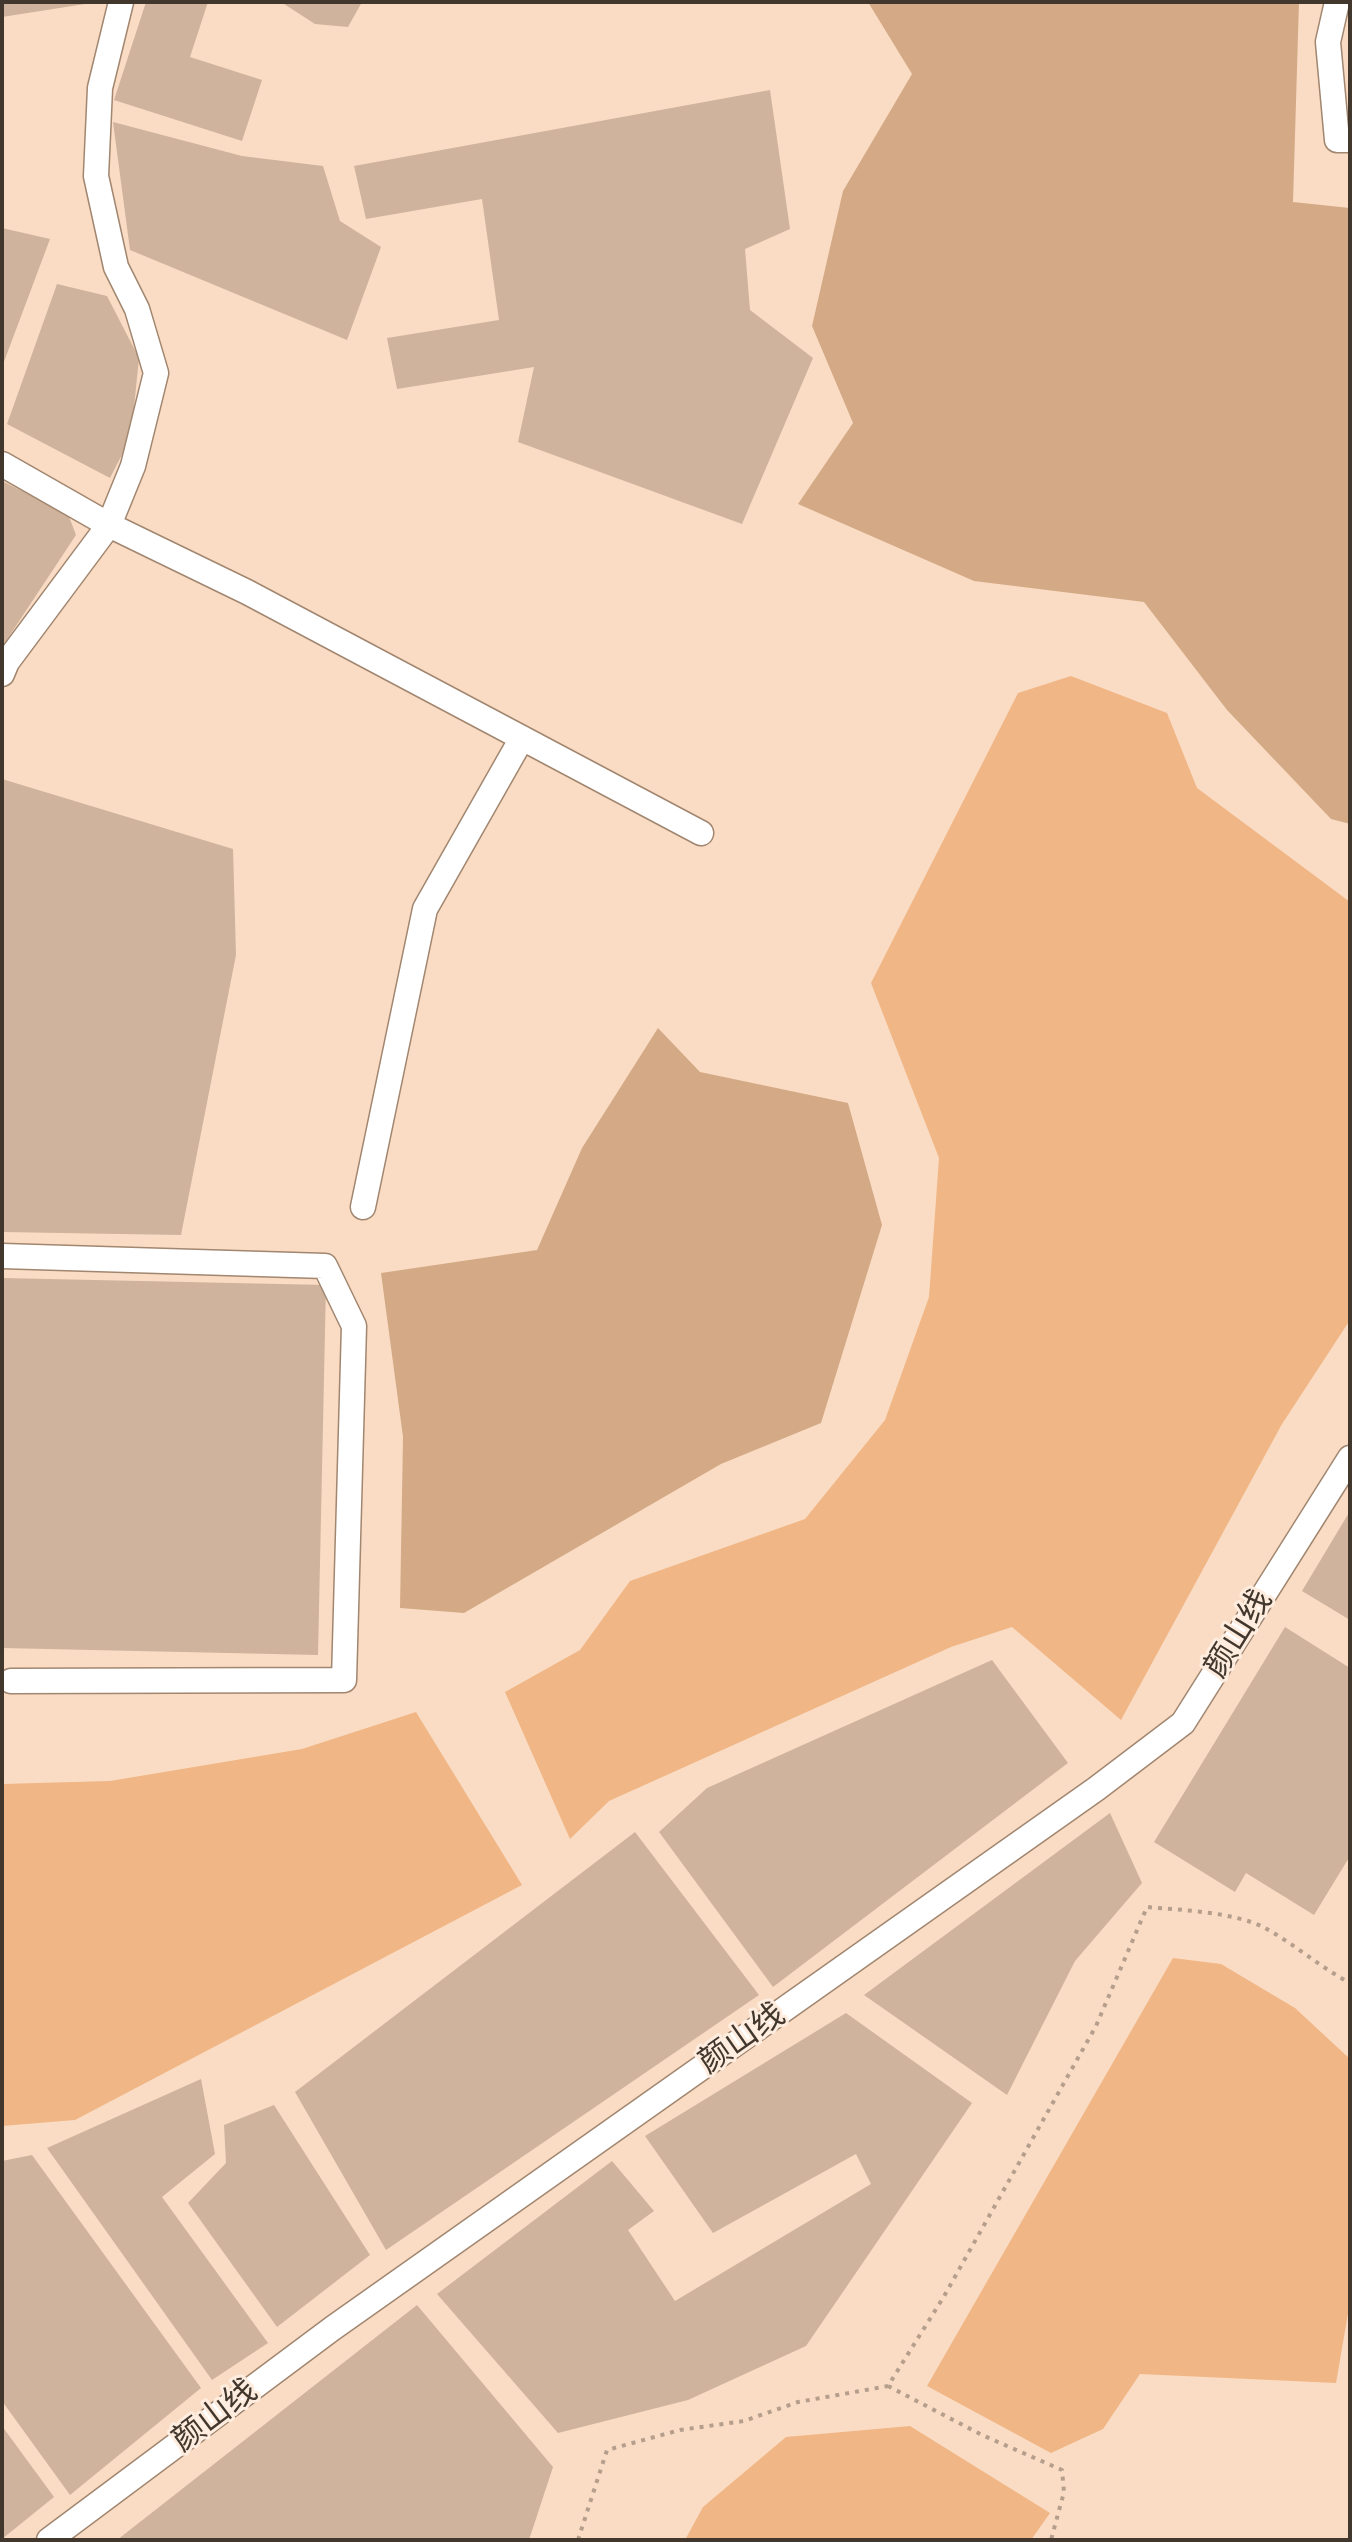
<!DOCTYPE html>
<meta charset="utf-8">
<style>
body{margin:0}
#map{position:relative;width:1352px;height:2542px;overflow:hidden;background:#fadcc4;font-family:"Zilla Slab",serif}
canvas{display:block}
.frame{position:absolute;inset:0;border:4px solid #42372d;pointer-events:none}
</style>
<div id="map">
<canvas width="1352" height="2542"></canvas>
<div class="frame"></div>
</div>
<script>
const ctx = document.querySelector('canvas').getContext('2d');
ctx.lineJoin = 'round';
function fillPath(path, color) { ctx.fillStyle = color; ctx.fill(path, 'evenodd'); }
function stroke(path, color, width, dash) { ctx.strokeStyle = color; ctx.lineWidth = width; ctx.lineCap = dash ? 'butt' : 'round'; ctx.setLineDash(dash || []); ctx.stroke(path); }
function label(font, color, halo, rows, align = 'center') {
  ctx.font = font + ' "Zilla Slab","Noto Sans SC",serif'; ctx.lineWidth = 6; ctx.setLineDash([]); ctx.textBaseline = 'middle'; ctx.strokeStyle = halo; ctx.fillStyle = color; for (const [text, x, y, turn = 0] of rows) {
    ctx.save(); ctx.translate(x, y); ctx.rotate((+turn || 0) * Math.PI / 180); ctx.textAlign = isNaN(turn) ? turn : align; if (halo) ctx.strokeText(text, 0, 0); ctx.fillText(text, 0, 0); ctx.restore();
  }
}
fillPath(new Path2D(`
 M868,2H1299L1293,202L1350,208V824L1331,819L1227,710L1144,602L974,581L798,504L853,423L812,326L843,191L912,74Z
 M658,1028L700,1072L848,1103L882,1225L821,1423L721,1464L464,1613L400,1608L403,1437L381,1273L537,1250L582,1148Z`), '#d4aa86');
fillPath(new Path2D(`
 M1071,676L1167,713L1197,788L1350,902V1320L1282,1424L1121,1720L1012,1627L951,1647L609,1801L570,1839L505,1692L580,1650L630,1581L805,1519L885,1420L929,1297L939,1158L871,983L1018,693Z
 M416,1712L522,1885L75,2120L2,2126V1784L110,1781L302,1749Z
 M1173,1958L1221,1964L1295,2008L1350,2059V2302L1336,2383L1140,2374L1103,2429L1051,2453L927,2386Z
 M910,2426L1050,2513L1031,2540H685L703,2507L786,2437Z`), '#f0b685');
fillPath(new Path2D(`
 M2,2H85V4L2,17Z
 M146,2H208L190,57L262,80L242,141L114,100Z
 M281,2H362L348,27L315,24Z
 M770,90L790,229L745,249L750,310L813,358L742,524L518,442L534,367L397,389L387,338L499,320L482,199L366,219L354,166Z
 M113,122L242,156L323,166L340,221L381,247L347,340L130,250Z
 M2,228L50,239L2,367Z
 M57,284L107,296L139,358L131,437L110,478L7,424Z
 M2,481L68,514L76,535L2,647Z
 M2,779L233,849L236,955L181,1235L2,1232Z
 M2,1278L326,1285L318,1655L2,1648Z
 M1350,1511V1620L1302,1591Z
 M1285,1627L1350,1668V1856L1314,1915L1246,1873L1235,1892L1154,1842Z
 M992,1660L1068,1763L773,1987L659,1832L707,1788Z
 M1110,1813L1142,1883L1075,1961L1007,2095L864,1995Z
 M635,1832L759,1995L386,2250L295,2092Z
 M846,2013L972,2103L806,2346L688,2400L558,2433L437,2294L612,2161L654,2211L628,2230L675,2301L871,2184L856,2154L713,2233L645,2136Z
 M201,2079L215,2154L162,2197L268,2343L212,2380L47,2148Z
 M274,2105L370,2255L277,2327L188,2203L226,2163L224,2125Z
 M32,2155L201,2388L70,2495L2,2401V2161Z
 M417,2305L553,2467L529,2540H117Z
 M2,2426L54,2497L2,2539Z`), '#cfb39c');
const minor = new Path2D(`
 M1337,2L1328,42L1337,140H1350
 M2,464L109,525L247,592L701,833
 M2,674L7,662L109,525L133,466L156,373L137,309L116,267L96,176L100,88L121,2
 M363,1207L425,909L522,738
 M2,1256L325,1266L354,1326L344,1680L11,1681
 M49,2540L333,2328L1096,1789L1183,1723L1350,1458`);
stroke(minor, '#a18670', 27);
stroke(new Path2D(`
 M888,2386L982,2435L1062,2470L1064,2492L1051,2540
 M578,2540L607,2450L680,2430L744,2421L798,2402L888,2386L943,2298L1096,2026L1147,1907C1181,1910 1235,1912 1265,1928C1294,1944 1320,1967 1350,1983`), '#b59e8c', 4, [4, 6]);
stroke(minor, '#fff', 24);
label('32px', '#42372d', '#feecde', [
 ["颜山线",1239,1634,-58],
 ["颜山线",742,2039,-35],
 ["颜山线",215,2416,-37]
]);
</script>
